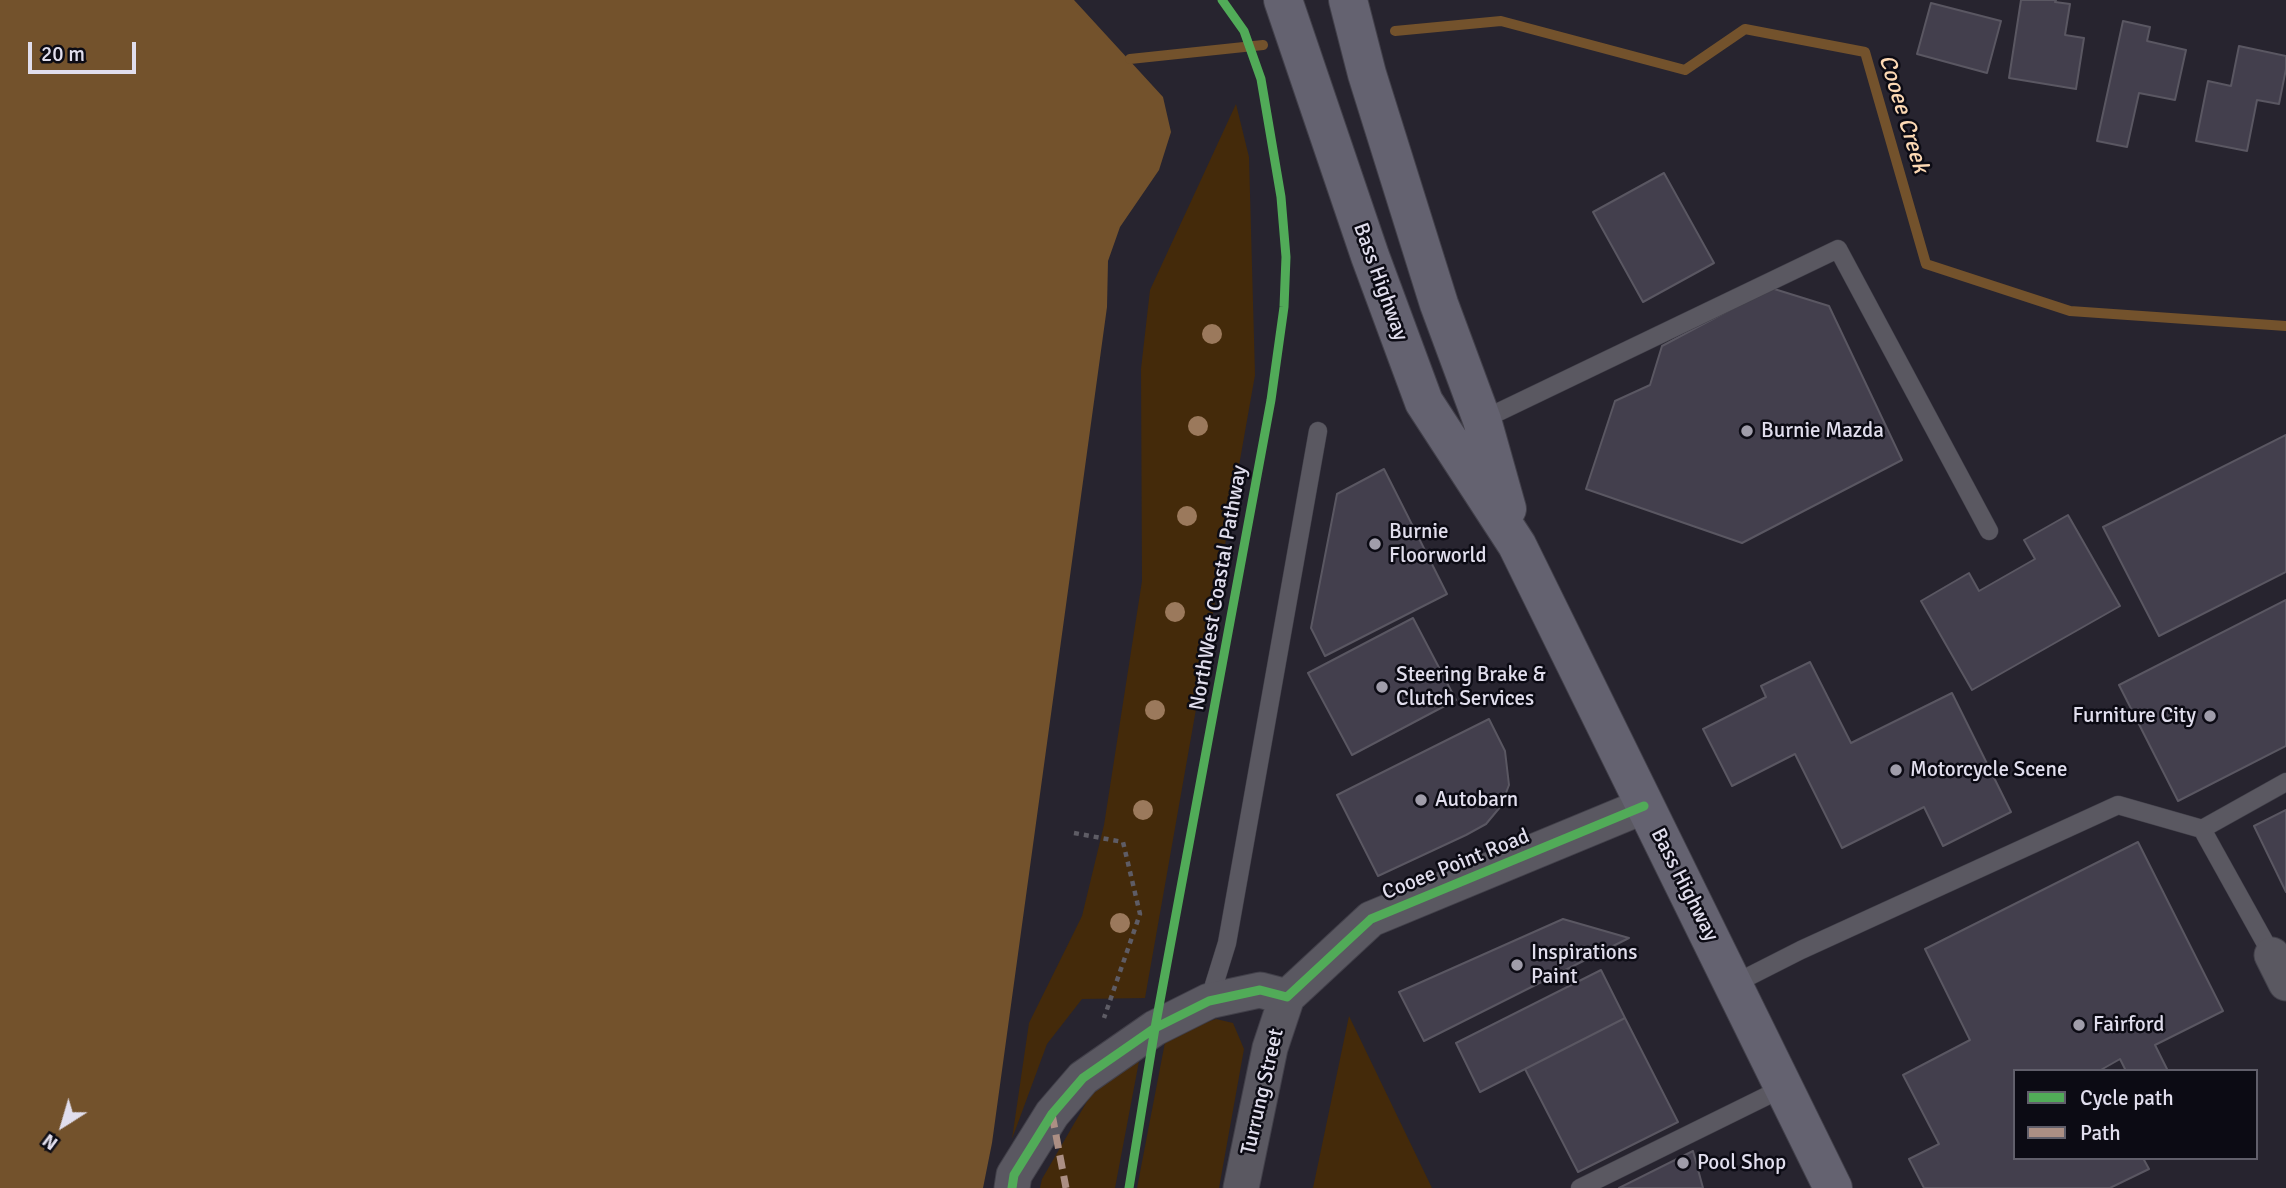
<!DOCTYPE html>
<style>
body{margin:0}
#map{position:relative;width:2286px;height:1188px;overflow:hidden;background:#27242f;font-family:Signika,sans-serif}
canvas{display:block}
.legend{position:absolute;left:2013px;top:1069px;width:245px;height:91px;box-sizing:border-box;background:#0c0b14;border:2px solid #615f6b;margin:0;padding:9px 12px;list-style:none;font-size:21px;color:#e1deed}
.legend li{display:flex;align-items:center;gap:14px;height:35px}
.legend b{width:35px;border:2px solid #615f6b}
.north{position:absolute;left:28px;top:1090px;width:70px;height:70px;-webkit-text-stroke:5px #0c0b14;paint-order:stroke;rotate:217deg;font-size:19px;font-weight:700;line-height:28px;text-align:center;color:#e1deed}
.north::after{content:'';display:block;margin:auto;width:24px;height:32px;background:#e1deed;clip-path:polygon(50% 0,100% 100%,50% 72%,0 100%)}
.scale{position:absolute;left:28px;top:42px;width:108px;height:32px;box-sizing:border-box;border:4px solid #e1deed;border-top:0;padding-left:9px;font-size:21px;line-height:24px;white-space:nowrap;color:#e1deed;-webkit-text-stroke:5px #0c0b14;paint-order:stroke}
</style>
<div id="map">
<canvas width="2286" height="1188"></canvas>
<ul class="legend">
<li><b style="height:9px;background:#51ab58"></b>Cycle path</li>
<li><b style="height:9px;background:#ac8f84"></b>Path</li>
</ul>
<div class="north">N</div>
<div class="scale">20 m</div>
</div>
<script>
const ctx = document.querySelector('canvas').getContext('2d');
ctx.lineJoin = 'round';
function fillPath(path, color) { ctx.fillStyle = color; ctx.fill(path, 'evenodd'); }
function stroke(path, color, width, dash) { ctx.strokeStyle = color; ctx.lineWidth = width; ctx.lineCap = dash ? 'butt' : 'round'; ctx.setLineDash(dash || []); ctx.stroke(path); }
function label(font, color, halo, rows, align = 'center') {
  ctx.font = font + ' Signika,sans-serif'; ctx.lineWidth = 5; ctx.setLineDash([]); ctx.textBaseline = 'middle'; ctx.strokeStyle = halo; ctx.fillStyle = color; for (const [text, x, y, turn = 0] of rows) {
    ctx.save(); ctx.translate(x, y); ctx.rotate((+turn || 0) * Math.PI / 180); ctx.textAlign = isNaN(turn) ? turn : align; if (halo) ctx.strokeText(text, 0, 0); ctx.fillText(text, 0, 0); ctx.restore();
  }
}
fillPath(new Path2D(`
 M1236,104L1249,157L1255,375L1145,998L1082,999L1047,1044L1012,1139L1029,1023L1082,916L1104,825L1142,581L1141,369L1150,290Z
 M1349,1016L1432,1188H1313Z
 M1216,1019L1233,1023L1244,1049L1219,1188H1137L1166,1037Z
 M1140,1056L1115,1188H1040L1042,1179L1093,1091Z`), '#442a0a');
fillPath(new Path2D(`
 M0,0H1074L1163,97L1171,132L1159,170L1120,227L1108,261L1107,307L992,1143L983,1188H0Z`), '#73522c');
stroke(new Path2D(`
 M1395,31L1501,21L1685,70L1745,29L1865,52L1926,264L2070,311L2286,326
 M1130,59L1263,45`), '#73522c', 10);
const building = new Path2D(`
 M2021,0H2056L2055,2L2070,4L2065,35L2084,38L2076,89L2009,78Z
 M1931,3L2001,21L1987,73L1917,54Z
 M2123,21L2150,27L2147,41L2186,50L2175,100L2139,93L2127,147L2097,141Z
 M2239,46L2286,56V69L2279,104L2257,100L2247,151L2196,141L2208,81L2231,86Z
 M1664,173L1714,263L1643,302L1593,212Z
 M1771,288L1829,306L1902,460L1742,543L1586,489L1615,401L1650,385L1662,346Z
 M2286,435V572L2159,636L2103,527Z
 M1384,469L1447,594L1325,656L1311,628L1337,494Z
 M2068,515L2120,606L1972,690L1921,601L1969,573L1979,591L2035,559L2024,540Z
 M2286,600V746L2178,801L2119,685Z
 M1413,618L1456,700L1352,755L1308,673Z
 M1810,662L1851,743L1952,693L2011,812L1943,846L1924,807L1842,848L1795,754L1732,786L1703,729L1766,697L1761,686Z
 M1489,719L1505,751L1509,785L1501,806L1486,824L1466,835L1378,876L1337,795Z
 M2286,810V892L2254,826Z
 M2138,842L2223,1011L2155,1045L2168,1071H2126L2120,1059L2099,1071H2015V1158H2143L2149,1169L2110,1188H1924L1909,1159L1939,1144L1903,1075L1970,1040L1925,949Z
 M1563,919L1629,938L1424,1041L1399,992Z
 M1601,970L1625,1018L1480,1092L1456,1043Z
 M1625,1018L1678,1122L1578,1172L1525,1069Z
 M1693,1151L1703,1188H1619Z`);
fillPath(building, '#433f4d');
stroke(building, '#5a5762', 2);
const service = new Path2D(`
 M1482,420L1838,249L1989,531
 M2202,829L2286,782
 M1734,984L1801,950L2118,805L2202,829L2272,955
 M1209,1001L1227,943L1318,431
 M1580,1188L1785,1087`);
const minor = new Path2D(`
 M2272,955L2286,983
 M1012,1188L1014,1175L1052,1114L1083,1078L1155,1028L1209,1001L1260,990L1287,997L1371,919L1644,806
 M1241,1188L1270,1048L1287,997`);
const trunk = new Path2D(`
 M1283,0L1370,256L1424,402L1517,545L1833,1188
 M1348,0L1367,74L1439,304L1482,420L1507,509`);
stroke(service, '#42404a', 19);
stroke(minor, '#42404a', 37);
stroke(trunk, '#42404a', 40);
stroke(new Path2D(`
 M1074,833L1123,842L1140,914L1104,1018`), '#5e5c65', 4.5, [5, 5]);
stroke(service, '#5a5861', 18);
stroke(minor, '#5a5861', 35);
stroke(trunk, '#646270', 38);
stroke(new Path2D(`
 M1052,1114L1066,1188`), '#ac8f84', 7, [14, 7]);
stroke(new Path2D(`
 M1012,1188L1014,1175L1052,1114L1083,1078L1155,1028L1209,1001L1260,990L1287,997L1371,919L1644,806
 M1129,1188L1155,1028L1271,400L1284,307L1286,257L1281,197L1261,79L1244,31L1222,0`), '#51ab58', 9);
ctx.fillStyle = '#9b795c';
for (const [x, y] of [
 [1212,334],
 [1198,426],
 [1187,516],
 [1175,612],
 [1155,710],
 [1143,810],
 [1120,923]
]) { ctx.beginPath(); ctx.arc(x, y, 10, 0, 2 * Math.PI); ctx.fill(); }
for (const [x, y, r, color] of [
 [1747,431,7,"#a09daa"],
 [1375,544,7,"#a09daa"],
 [1382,687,7,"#a09daa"],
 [2210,716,7,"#a09daa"],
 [1896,770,7,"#a09daa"],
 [1421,800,7,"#a09daa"],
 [1517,965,7,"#a09daa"],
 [2079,1025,7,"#a09daa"],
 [1683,1163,7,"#a09daa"]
]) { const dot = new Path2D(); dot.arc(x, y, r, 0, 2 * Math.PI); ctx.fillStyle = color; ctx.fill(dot); stroke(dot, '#0c0b14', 2.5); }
label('21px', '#e1deed', '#0c0b14', [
 ["Bass Highway",1380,282,70],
 ["NorthWest Coastal Pathway",1219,588,-80],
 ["Cooee Point Road",1456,865,-22],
 ["Bass Highway",1684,885,63],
 ["Turrung Street",1263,1092,-77]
]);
label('21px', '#e1deed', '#0c0b14', [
 ["Burnie Mazda",1761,431],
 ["Burnie",1389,532],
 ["Floorworld",1389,556],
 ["Steering Brake &",1396,675],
 ["Clutch Services",1396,699],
 ["Furniture City",2196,716,"right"],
 ["Motorcycle Scene",1910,770],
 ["Autobarn",1435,800],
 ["Inspirations",1531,953],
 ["Paint",1531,977],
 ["Fairford",2093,1025],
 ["Pool Shop",1697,1163]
], 'left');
label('italic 23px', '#fdd9b4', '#0c0b14', [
 ["Cooee Creek",1903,114,73]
]);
</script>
